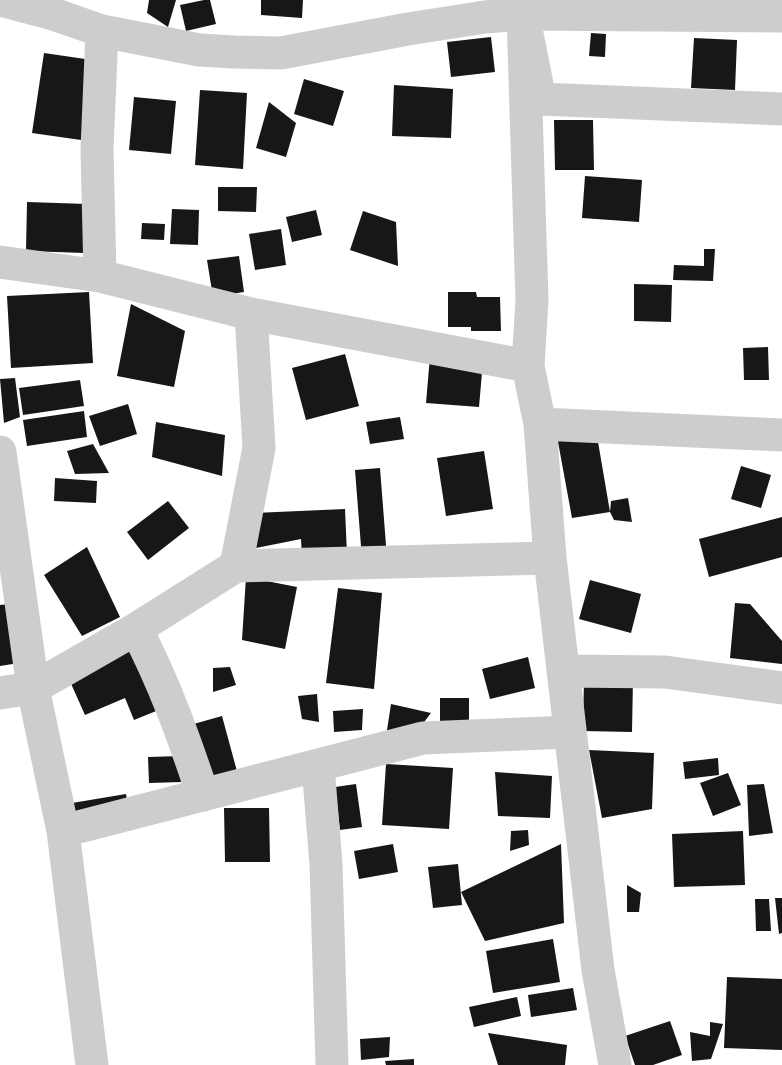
<!DOCTYPE html>
<style>
body{margin:0}
canvas{display:block;background:#fff}
</style>
<canvas width="782" height="1065"></canvas>
<script>
const ctx = document.querySelector('canvas').getContext('2d');
ctx.lineJoin = 'round';
function fillPath(path, color) { ctx.fillStyle = color; ctx.fill(path, 'evenodd'); }
function stroke(path, color, width, dash) { ctx.strokeStyle = color; ctx.lineWidth = width; ctx.lineCap = dash ? 'butt' : 'round'; ctx.setLineDash(dash || []); ctx.stroke(path); }
fillPath(new Path2D(`
 M149,0H176L168,27L147,13Z
 M204,0H210L216,24L186,31L180,5Z
 M261,0H303L302,18L261,15Z
 M591,33L606,34L605,57L589,56Z
 M491,37L495,72L451,77L447,42Z
 M694,38L737,40L735,90L691,88Z
 M44,53L92,60L81,140L32,133Z
 M304,79L344,91L333,126L294,114Z
 M394,85L453,89L451,138L392,136Z
 M200,90L247,93L243,169L195,165Z
 M134,97L176,101L171,154L129,150Z
 M269,102L296,123L286,157L256,148Z
 M554,120H593L594,170H555Z
 M585,176L642,180L639,222L582,218Z
 M218,187H257L256,212L218,211Z
 M27,202L87,204L85,253L26,251Z
 M172,209L199,210L198,245L170,244Z
 M316,210L322,235L292,242L286,217Z
 M363,211L396,222L398,266L350,250Z
 M142,223L165,224L164,240L141,239Z
 M281,229L286,265L255,270L249,234Z
 M704,249H715L713,281L673,280L674,265L704,266Z
 M239,256L244,292L213,297L207,260Z
 M634,284L672,285L671,322L634,321Z
 M89,292L93,363L11,368L7,296Z
 M448,292H476L477,297H500L501,331H471V327H448Z
 M131,304L185,331L174,387L117,376Z
 M768,347L769,380H744L743,348Z
 M345,354L359,406L306,420L292,368Z
 M430,356L483,361L479,407L426,403Z
 M15,378L20,417L4,423L0,379Z
 M80,380L84,406L23,415L19,388Z
 M128,404L137,434L100,446L89,416Z
 M84,411L87,437L27,446L23,420Z
 M400,417L404,439L370,444L366,422Z
 M156,422L225,435L222,476L152,457Z
 M556,431L597,436L610,512L611,501L628,498L632,522L614,520L610,512L572,518Z
 M93,444L109,473L75,474L67,451Z
 M484,451L493,509L446,516L437,458Z
 M741,466L771,475L761,508L731,499Z
 M380,468L387,558L362,559L355,470Z
 M55,478L97,481L96,503L54,501Z
 M168,501L189,528L148,560L127,532Z
 M345,509L347,555L302,557L301,539L251,549L254,513Z
 M782,517V557L709,577L699,539Z
 M87,547L120,617L82,636L44,575Z
 M246,577L297,587L285,649L242,640Z
 M590,580L641,594L631,633L579,619Z
 M338,588L382,593L374,689L326,683Z
 M735,603L750,604L782,641V664L730,658Z
 M9,604L19,663L0,666V605Z
 M133,648L161,709L134,720L125,698L85,715L68,677Z
 M528,657L535,688L490,699L482,669Z
 M230,667L236,685L213,692V668Z
 M584,677L633,678L632,732L583,731Z
 M317,694L319,722L302,719L298,696Z
 M440,698H469V732H440Z
 M391,704L431,713L415,734L387,730Z
 M363,709L362,730L334,732L333,711Z
 M222,716L238,775L202,782L190,725Z
 M589,750L654,753L652,809L602,818Z
 M181,756L182,782L149,783L148,757Z
 M718,758L719,775L685,779L683,762Z
 M386,764L453,768L449,829L382,825Z
 M495,772L552,776L550,818L498,816Z
 M728,773L741,805L713,816L700,783Z
 M356,784L362,827L340,830L335,787Z
 M764,784L773,833L749,836L747,785Z
 M126,794L129,812L75,821L72,803Z
 M224,808H269L270,862H225Z
 M528,830L529,845L510,851L511,831Z
 M743,831L745,885L674,887L672,834Z
 M393,844L398,872L359,879L354,851Z
 M561,844L564,923L485,941L461,892Z
 M458,864L462,905L433,908L428,867Z
 M627,885L641,893L639,912H627Z
 M775,898H782V933L779,934Z
 M755,899H769L771,931H756Z
 M553,939L560,982L493,993L486,951Z
 M727,977L782,979V1050L724,1048Z
 M573,988L577,1010L531,1017L528,995Z
 M517,997L521,1016L474,1027L469,1007Z
 M670,1021L682,1055L653,1065H635L625,1036Z
 M710,1022L723,1024L711,1059L692,1061L690,1032L710,1036Z
 M488,1033L567,1045L565,1065H498Z
 M390,1037L389,1057L361,1060L360,1039Z
 M414,1059V1065H386L385,1061Z`), '#171717');
stroke(new Path2D(`
 M0,0L50,13L102,31L199,50L234,52L281,53L408,29L485,17L523,14L782,16
 M0,262L100,276L251,314L528,366
 M100,276L97,149L102,31
 M540,424L782,435
 M0,452L33,688L0,693
 M236,566L259,448L251,314
 M136,629C164,682 184,738 203,795
 M563,671L665,672L782,688
 M318,766L326,864L332,1065
 M63,831L423,738L570,732
 M92,1065L63,831L33,688L136,629L236,566L550,558
 M615,1065L598,970L550,558L540,424L528,366L532,300L523,14L540,99L782,109`), '#cdcdcd', 33);
</script>
